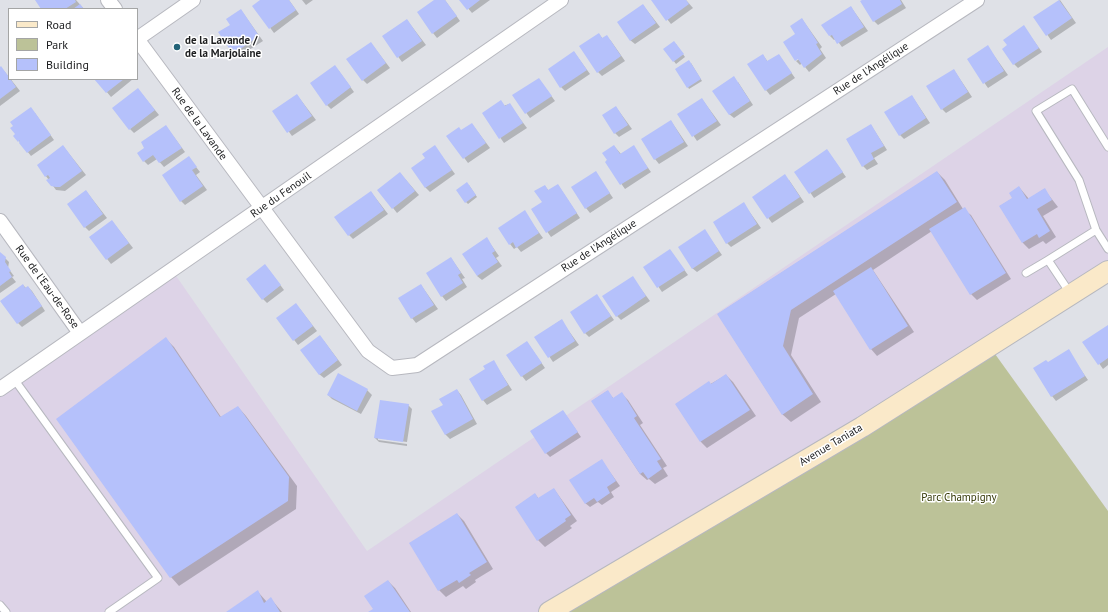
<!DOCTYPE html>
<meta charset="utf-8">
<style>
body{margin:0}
#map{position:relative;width:1108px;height:612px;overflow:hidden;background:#dfe1e7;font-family:"PT Sans",sans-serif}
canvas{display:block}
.legend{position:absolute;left:8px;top:8px;width:130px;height:72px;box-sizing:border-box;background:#fff;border:1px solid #a4a5a5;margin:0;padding:5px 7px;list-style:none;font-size:12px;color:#1c1d1f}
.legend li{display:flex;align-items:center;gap:8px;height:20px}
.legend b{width:20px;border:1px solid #a4a5a5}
</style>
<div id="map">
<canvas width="1108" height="612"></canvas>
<ul class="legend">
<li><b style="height:5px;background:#fae9c9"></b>Road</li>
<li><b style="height:11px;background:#bcc298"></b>Park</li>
<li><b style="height:11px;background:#b5c1fb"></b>Building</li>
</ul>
</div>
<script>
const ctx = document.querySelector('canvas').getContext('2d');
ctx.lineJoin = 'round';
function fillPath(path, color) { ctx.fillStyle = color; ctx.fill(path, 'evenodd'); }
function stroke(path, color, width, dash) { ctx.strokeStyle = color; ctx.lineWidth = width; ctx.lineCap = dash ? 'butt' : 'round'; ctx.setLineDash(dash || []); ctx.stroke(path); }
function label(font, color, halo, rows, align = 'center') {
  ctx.font = font + ' "PT Sans",sans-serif'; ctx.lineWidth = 3; ctx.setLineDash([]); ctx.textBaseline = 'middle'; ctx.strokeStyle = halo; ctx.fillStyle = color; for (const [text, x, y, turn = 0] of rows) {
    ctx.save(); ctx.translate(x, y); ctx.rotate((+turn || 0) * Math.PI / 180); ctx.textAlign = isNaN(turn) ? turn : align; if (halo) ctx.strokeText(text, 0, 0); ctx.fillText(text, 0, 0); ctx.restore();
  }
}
fillPath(new Path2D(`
 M1108,47V267L549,612H0V389L172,270L367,551Z`), '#ddd3e7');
fillPath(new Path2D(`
 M990,347L1108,511V612H551Z`), '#bcc298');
fillPath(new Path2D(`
 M36,0H76L84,9H42Z
 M262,0H289L299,14L274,33L254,6Z
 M302,0H313L306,5Z
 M436,0H445L460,21L437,38L433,33Z
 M461,0H490L472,13Z
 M652,0H686L693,8L671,24Z
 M864,0H901L906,8L878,25L874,21Z
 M1060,0L1076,23L1051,40L1035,17Z
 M643,5L660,27L635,44L630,40Z
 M851,7L868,31L842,47L836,39L834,40L830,36Z
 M241,10L263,41L238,57L233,53L231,25Z
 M802,19L822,47L820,49L826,58L809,72L802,63L800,65L796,61L803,57L797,34Z
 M407,20L426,45L402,62L383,36Z
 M1024,27L1042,52L1018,68L1014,64Z
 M599,34L603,39L607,37L611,41L625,61L602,76L598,72Z
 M371,43L390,68L367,84L363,80Z
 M676,44L685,57L676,64L665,49Z
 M988,47L1008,75L988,88L968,59Z
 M574,52L590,74L565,91L561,87Z
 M763,55L768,62L779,55L795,78L770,95L766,90Z
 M691,63L702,81L689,89L688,87Z
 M0,68L5,72L20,91L0,106Z
 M954,70L972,97L946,113L942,109Z
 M339,71L354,92L331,109L327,105Z
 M96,79H133L111,97Z
 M539,79L555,101L530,118L514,96Z
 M738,82L753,105L734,118L729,114Z
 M142,94L159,115L134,133L130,129Z
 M297,95L316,120L292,136L274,111Z
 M912,96L930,123L904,139L900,135Z
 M702,99L721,125L697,141L679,114Z
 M509,104L527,128L504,143L483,113Z
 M616,107L632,129L619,137L615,133Z
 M35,113L54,140L31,156L15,136Z
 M671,121L688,146L659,164L655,159Z
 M472,124L490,148L468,163L448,136L461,131Z
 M871,125L887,150L874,158L878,164L867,170L863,166Z
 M166,126L185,152L164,167L157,159L148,165L144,161L146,148Z
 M63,146L86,175L65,191L56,190L38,165Z
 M614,146L621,154L633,147L651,172L625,189L606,162Z
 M435,147L455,174L430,192L425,187Z
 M827,150L846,177L814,198L796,172Z
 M189,158L200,172L196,175L207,190L185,205L181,201Z
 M937,172L945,180L963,209L971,215L1011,279L977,300L971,294L932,231L873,270L914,332L877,356L871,349L836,294L799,318L791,355L821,402L791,422L782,414L718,314Z
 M400,173L419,195L397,213L379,190Z
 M596,173L613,198L590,213L586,208Z
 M789,180L804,202L772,223L753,197Z
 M469,185L477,197L468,204L466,202Z
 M558,185L580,218L551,237L532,210L543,202L545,186L549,191Z
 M1019,187L1029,199L1044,189L1058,207L1043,216L1056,237L1046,244L1043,241L1029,249L1023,243L1000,206L1013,198Z
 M86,191L107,218L89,231L85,227Z
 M371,192L388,214L353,239L349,235Z
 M744,204L761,228L731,247L727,243Z
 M524,212L543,238L521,252L517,247L514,249L510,244Z
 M112,221L133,248L111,264L90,237Z
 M705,231L722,255L697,272L692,268Z
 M487,239L499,256L496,258L502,266L482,280L477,276Z
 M670,250L688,275L662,292L645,267Z
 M0,253L9,262L8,268L14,276L12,277L16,282L0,293Z
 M451,258L465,278L462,279L467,287L446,301L442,296Z
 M269,270L284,290L267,303L263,299Z
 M632,277L650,301L621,320L617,316Z
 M23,285L26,288L28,287L32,291L45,311L22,327L18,323Z
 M421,285L438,309L416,323L412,318Z
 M597,296L614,320L589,337L585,333Z
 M300,309L317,331L298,345L278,319Z
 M561,320L579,345L553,362L536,337Z
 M1108,326V365L1103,369L1084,342Z
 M166,339L174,347L221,417L238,407L246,416L297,486L296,509L179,586L171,577Z
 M324,341L342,365L324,378L319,374Z
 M527,342L545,368L526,381L522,376Z
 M1068,351L1088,380L1056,401L1052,396L1048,363Z
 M493,361L512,390L487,405L483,400Z
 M339,375L367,390L372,395L361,414L332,399L328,395Z
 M726,375L733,382L756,416L707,448L701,442L676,404Z
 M457,390L461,395L477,424L450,439L445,434L444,405Z
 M607,391L614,399L622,394L628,400L643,423L640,425L667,466L663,468L668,476L655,484L649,479L647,480L640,474L592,401Z
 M408,405L412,409L407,442L378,438V440L407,444V446L379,442L375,438Z
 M563,411L581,437L550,457L546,453Z
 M602,461L620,486L611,492L614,497L602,505L598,502L590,507L585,503Z
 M554,489L577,521L570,526L572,528L545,547L538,540L535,494L539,499Z
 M457,514L464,521L493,569L475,580L476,582L466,589L463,586L446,597L439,590L411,543Z
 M388,581L395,588L411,612H370L374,609Z
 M258,592L267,602L271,599L282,612H228Z`), '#0003');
fillPath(new Path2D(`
 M35,0H75L76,2L65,9H41Z
 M260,0H289L296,10L269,29L252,6Z
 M434,0H445L457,16L432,34L417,12Z
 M459,0H480L467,10Z
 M651,0H686L689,4L666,21Z
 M862,0H900L902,4L873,22L860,1Z
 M1059,0L1072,18L1046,36L1033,17Z
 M80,4L84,9H73Z
 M643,4L656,23L630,41L617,22Z
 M851,6L864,27L837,44L832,35L829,36L821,25Z
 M241,9L259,36L233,54L218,32L230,25L226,19Z
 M802,18L818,43L816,44L822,54L804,68L798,59L795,61L783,42L795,34L790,26Z
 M407,19L422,41L397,58L382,36Z
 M1024,25L1039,48L1013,65L1002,49L1007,45L1003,40Z
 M599,33L602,38L607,35L621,56L597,73L579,46Z
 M674,41L684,54L673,62L663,49Z
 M371,42L386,63L362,81L346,59Z
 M988,45L1004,71L983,84L967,59Z
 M574,51L587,70L560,88L548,69Z
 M763,54L767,61L779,54L792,73L765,91L747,64Z
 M689,60L701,79L687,88L675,69Z
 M335,65L351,87L326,106L310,83Z
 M1,66L16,87L0,99V67Z
 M954,69L968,92L941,110L926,86Z
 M734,76L750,101L729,115L712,91Z
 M539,78L552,96L525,114L512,95Z
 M94,79H124L106,93Z
 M138,88L155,110L129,130L112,108Z
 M297,94L312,116L287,133L272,111Z
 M912,95L926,118L899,136L884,112Z
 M702,98L717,121L692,137L677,114Z
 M501,100L505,106L510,103L523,123L499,139L482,113Z
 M616,106L628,125L614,134L602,115Z
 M31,107L51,135L27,153L19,143L20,140L18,142L13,136L15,134L10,128L13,126L10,122Z
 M671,120L684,142L654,160L641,139Z
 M472,123L486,143L463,159L446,136L459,127L461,130Z
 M871,124L884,146L871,153L874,159L862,167L846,139Z
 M166,125L182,148L159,163L153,155L143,162L137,153L144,148L141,142Z
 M63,145L82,171L60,187H56L51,186L46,180L50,178L48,175L45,177L37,165Z
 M435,145L452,170L425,188L411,168L425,158L422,154Z
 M614,145L620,154L634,145L648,168L620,185L605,162L607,160L602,153Z
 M827,149L843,172L809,194L794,172Z
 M189,156L197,167L192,170L203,186L180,202L162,175Z
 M596,171L610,193L585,209L571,187Z
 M937,171L957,202L791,310L783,346L813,394L782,415L717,314Z
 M400,172L415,191L392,209L377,190Z
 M785,174L800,197L767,219L752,197Z
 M467,182L476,195L465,203L456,190Z
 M558,184L577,213L546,233L531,209L542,202L534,191L545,185L548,190Z
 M1019,186L1027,199L1045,188L1052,200L1037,209L1050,231L1039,238L1037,234L1022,243L999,206L1012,198L1009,193Z
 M86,190L103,214L84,228L67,204Z
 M371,191L384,210L348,236L334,217Z
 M744,202L757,224L726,244L713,222Z
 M965,207L1006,273L970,295L929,229Z
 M525,210L539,233L516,248L513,242L509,245L498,228Z
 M112,220L129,243L106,260L89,237Z
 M705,229L719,251L692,269L678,247Z
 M487,237L495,251L492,253L498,262L477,276L462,254Z
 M670,249L685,270L657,288L643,267Z
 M0,252L6,257L5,262L11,271L9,272L12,277L0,286Z
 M451,257L461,273L458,275L463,283L441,297L426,273Z
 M265,264L281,285L262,300L246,279Z
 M871,267L908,326L870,350L833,291Z
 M633,276L646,296L616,317L602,296Z
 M23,284L25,288L28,286L42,306L17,324L0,301Z
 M421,284L434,305L411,319L398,298Z
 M597,294L611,316L584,334L570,312Z
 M296,303L313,326L293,341L276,318Z
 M562,319L575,341L548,358L534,337Z
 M1108,325V358L1098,365L1082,342Z
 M320,335L338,360L319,375L300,350Z
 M166,337L220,417L238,406L289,477L288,501L170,578L56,419Z
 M527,341L542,363L521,377L506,355Z
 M1069,349L1085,376L1051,397L1033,368L1046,360L1048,362Z
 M494,360L508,385L482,401L469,379L485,369L483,366Z
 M338,373L368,389L357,411L327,395Z
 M726,374L750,410L700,442L675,404L709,381L711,384Z
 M457,389L473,419L445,435L431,411L443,405L439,399Z
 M608,390L613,398L622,392L637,416L634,418L661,459L657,461L662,469L648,479L643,472L640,474L591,401Z
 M380,400L409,404L403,442L374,438Z
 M563,410L578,432L545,454L530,431Z
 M602,459L616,481L607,487L610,493L597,502L594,498L585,504L569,480Z
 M554,488L571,515L565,519L566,521L537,541L515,507L535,493L538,498Z
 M457,513L487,562L469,573L471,575L459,583L457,580L438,591L409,543Z
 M388,580L410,612H368L373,609L364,596Z
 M258,590L264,603L271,597L280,612H226Z`), '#b5c1fb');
const lane = new Path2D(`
 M1108,147L1072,89L1036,111L1079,180L1096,230L1108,249
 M1026,273L1048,260
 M1070,293L1048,260L1096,230
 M14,379L158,578L109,612
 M0,605L6,612`);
const street = new Path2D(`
 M108,0L115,9
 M137,39L368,351L392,368L417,365L977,0
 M137,39L193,0
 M0,221L80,333
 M0,389L561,0`);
const secondary = new Path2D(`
 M549,612L862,427L1108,271`);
stroke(lane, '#b7b8bf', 9);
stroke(street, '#b7b8bf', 16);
stroke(secondary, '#b7b8bf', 22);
stroke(lane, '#fff', 7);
stroke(street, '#fff', 14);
stroke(secondary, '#fae9c9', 20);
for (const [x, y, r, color] of [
 [177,47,4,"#236378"]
]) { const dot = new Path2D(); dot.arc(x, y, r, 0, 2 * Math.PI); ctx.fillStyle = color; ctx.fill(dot); stroke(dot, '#fff', 1.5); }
label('bold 11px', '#1c1d1f', '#fff', [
 ["de la Lavande /",185,41],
 ["de la Marjolaine",185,54]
], 'left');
label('11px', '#1c1d1f', '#fff', [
 ["Rue de l'Angélique",871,69,-33],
 ["Rue de la Lavande",199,124,54],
 ["Rue du Fenouil",281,195,-35],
 ["Rue de l'Angélique",599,246,-33],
 ["Rue de l'Eau-de-Rose",47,287,54],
 ["Avenue Taniata",831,445,-31]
]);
label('11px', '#353908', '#fff', [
 ["Parc Champigny",959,498]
]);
</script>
